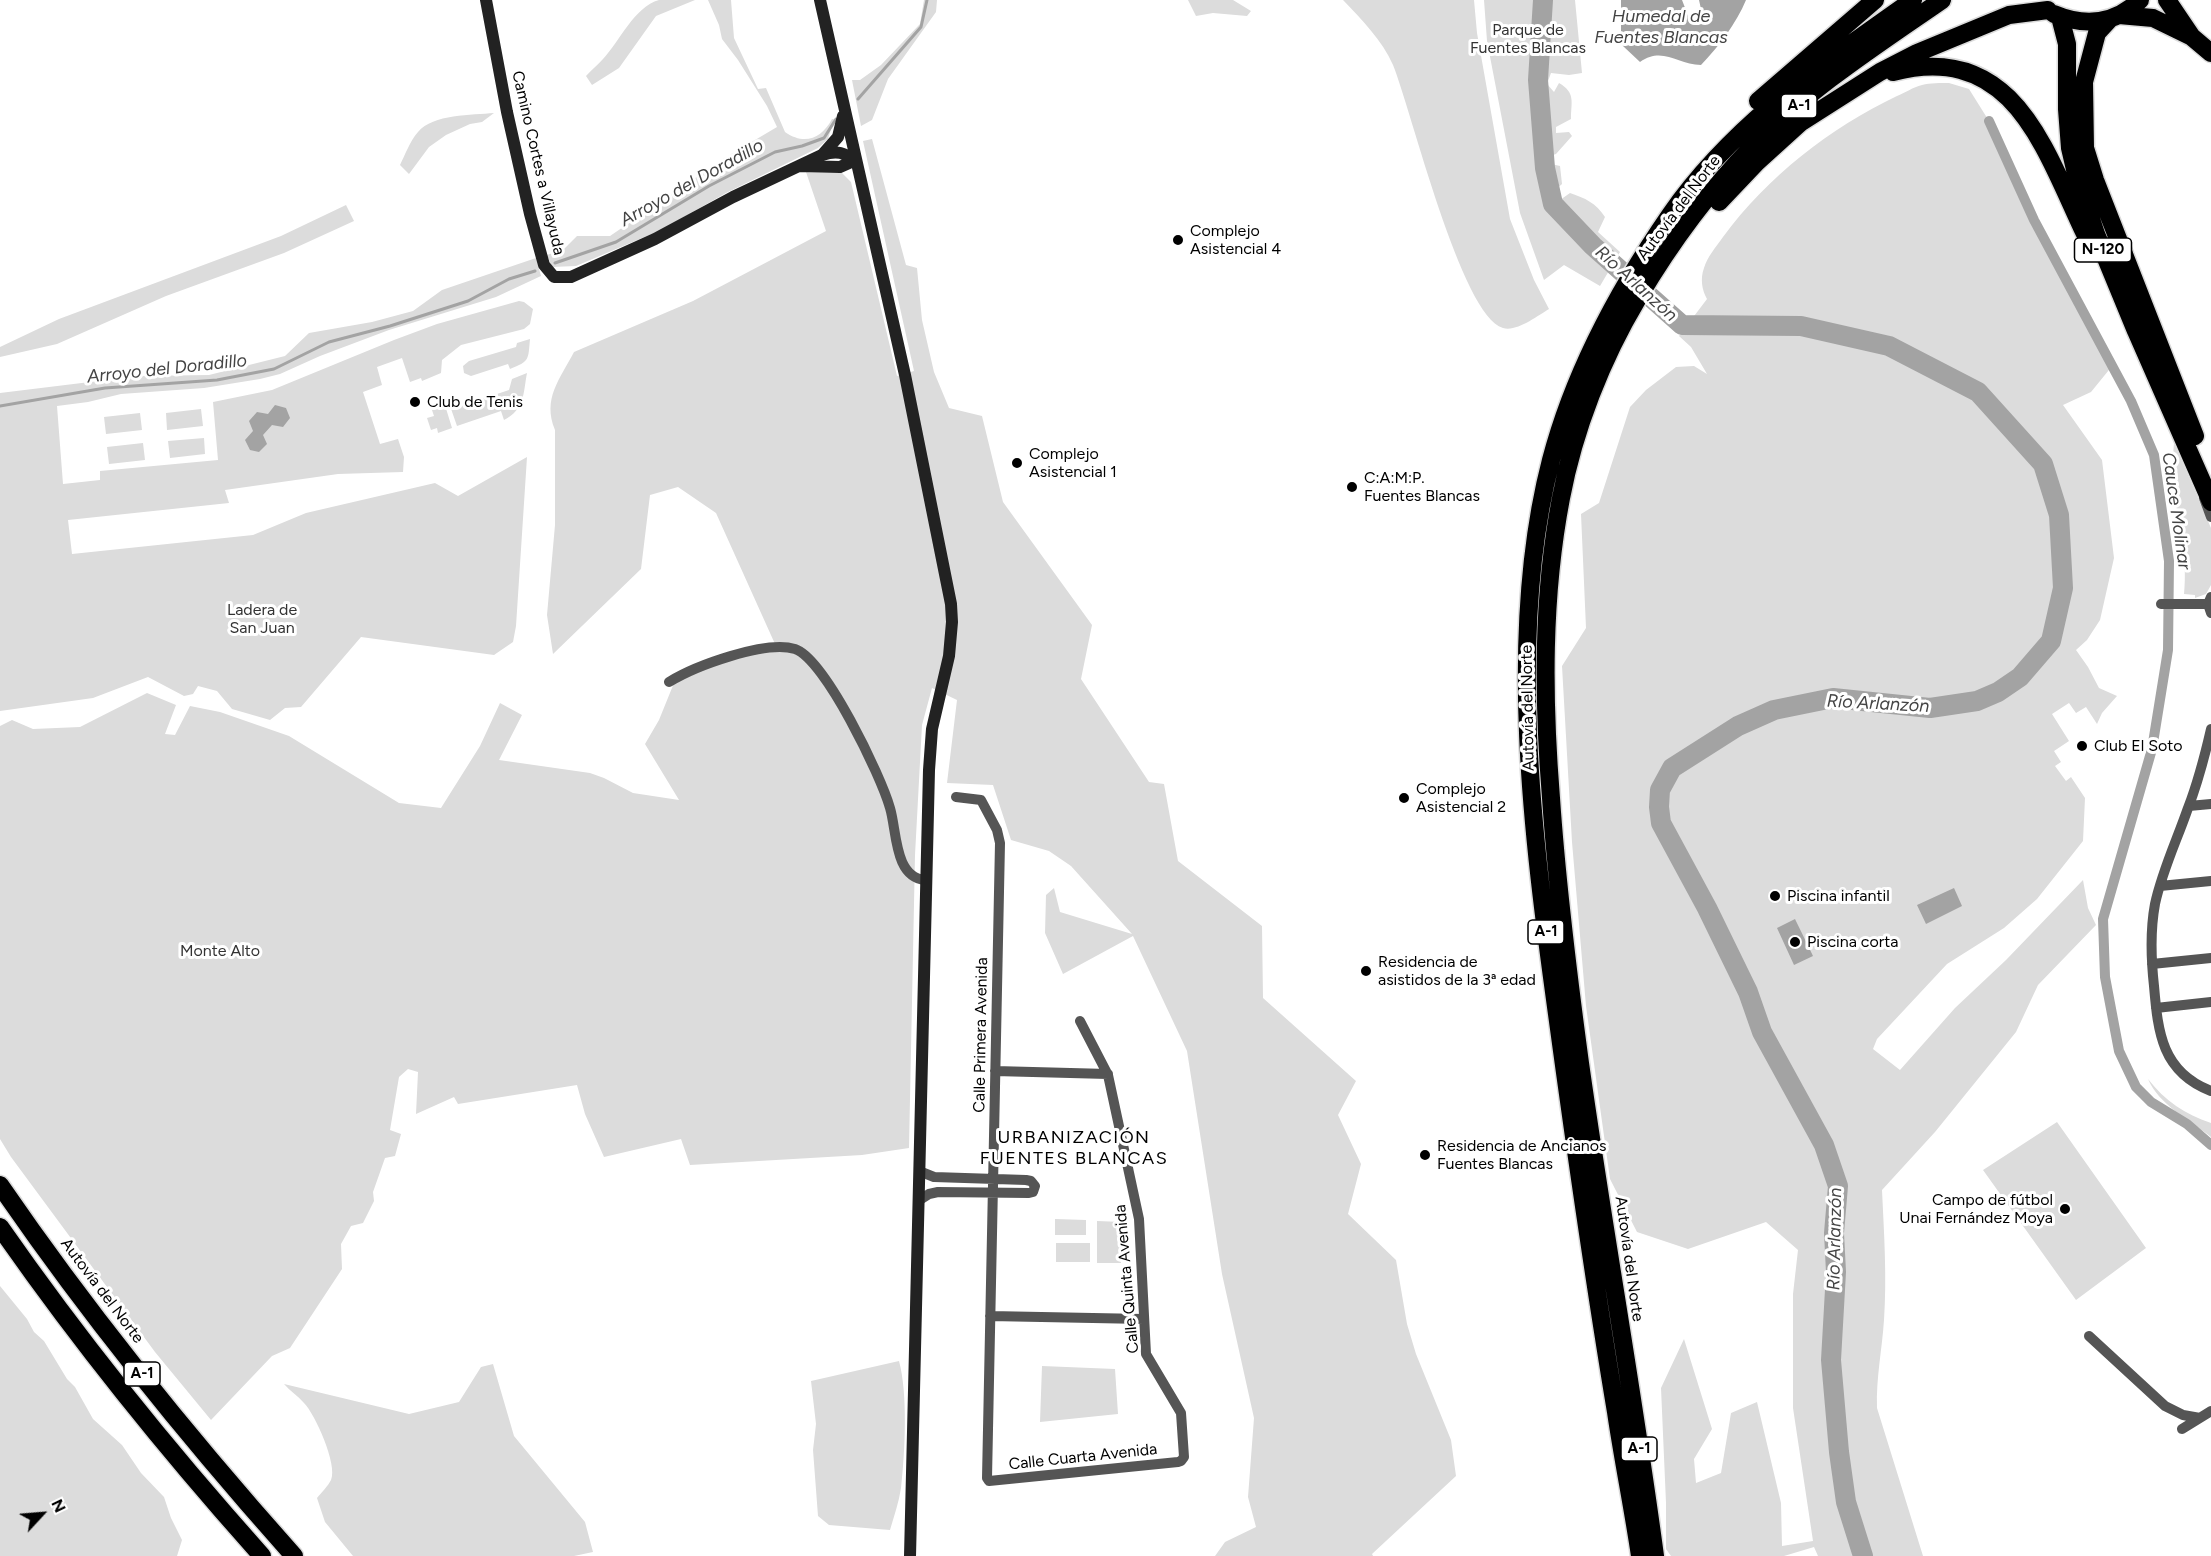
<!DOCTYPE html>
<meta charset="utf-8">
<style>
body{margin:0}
#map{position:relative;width:2211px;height:1556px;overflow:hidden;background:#fff;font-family:Figtree,sans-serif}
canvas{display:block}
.north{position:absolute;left:12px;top:1484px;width:60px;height:60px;-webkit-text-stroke:4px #fff;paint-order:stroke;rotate:64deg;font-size:16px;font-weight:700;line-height:24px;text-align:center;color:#000}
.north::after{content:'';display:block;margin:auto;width:21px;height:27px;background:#000;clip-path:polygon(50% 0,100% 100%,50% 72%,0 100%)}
</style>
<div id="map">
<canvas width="2211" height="1556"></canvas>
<div class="north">N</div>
</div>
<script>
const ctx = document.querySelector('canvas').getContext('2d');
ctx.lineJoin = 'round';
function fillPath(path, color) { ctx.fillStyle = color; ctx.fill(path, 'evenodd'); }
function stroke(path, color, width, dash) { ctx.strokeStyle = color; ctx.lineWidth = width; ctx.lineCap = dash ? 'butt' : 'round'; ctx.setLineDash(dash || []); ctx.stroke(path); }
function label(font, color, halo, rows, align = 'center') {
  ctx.font = font + ' Figtree,sans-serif'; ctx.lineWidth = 6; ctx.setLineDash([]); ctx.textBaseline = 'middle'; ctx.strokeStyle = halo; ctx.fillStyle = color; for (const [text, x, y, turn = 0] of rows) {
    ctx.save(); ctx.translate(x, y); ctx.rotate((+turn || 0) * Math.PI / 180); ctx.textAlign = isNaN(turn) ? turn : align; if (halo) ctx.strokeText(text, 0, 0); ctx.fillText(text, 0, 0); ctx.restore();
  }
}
fillPath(new Path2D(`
 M659,0H695L656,16L619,68L592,85L586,76C591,70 598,65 603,59C620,41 634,7 659,0Z
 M708,0H731L734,38L758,89L766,88L785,132C805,146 822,138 832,119H834L828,139L818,148L726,193L661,230L576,266L552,267L547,255L564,249L577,236H610L723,159L777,127L767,106L738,60L722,39L719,25Z
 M924,0H937L936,12L888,79L872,120L861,126L852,80H860L881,65L920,24Z
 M1188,0H1233L1251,11L1247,16L1213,13L1196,16Z
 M1343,0H1474L1477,33L1510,219L1534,280L1549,309C1537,316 1517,332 1503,328C1461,316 1411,109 1393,65C1382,40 1362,20 1343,0Z
 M1484,0H1575L1582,73L1569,75L1551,73L1547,84L1554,92L1559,83C1576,93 1571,102 1571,119L1556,127V133L1569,132L1572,136L1556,154L1550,156L1551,164L1560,166L1562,184L1553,192L1560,200L1570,193C1585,198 1596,203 1605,217L1598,232L1620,252L1600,286L1564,265L1544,280L1520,213L1487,41Z
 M1949,83L1969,89L1989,121L2034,220L2113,365L2091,392L2063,405L2102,460L2114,558L2100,620L2087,640L2076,650L2088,667L2099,688L2117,696L2102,713L2097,724L2086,707L2076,713L2069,703L2052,714L2069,741L2054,751L2061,762L2055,766L2066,781L2071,777L2085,798L2083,841L2037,899L2004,928L1947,964L1877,1039L1873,1049L1900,1070L1955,1008L2006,960L2083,880L2088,908L2096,925L2038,985L2016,1032L1935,1132L1882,1190C1884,1233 1887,1277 1884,1320C1882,1350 1876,1378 1877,1408L1923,1556H1818L1814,1547L1784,1556H1671L1666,1549V1503L1661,1388L1684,1339L1712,1429L1694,1459L1696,1483L1721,1473L1731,1413L1757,1402L1781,1503L1782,1546L1813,1541L1793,1408V1294L1798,1250L1766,1222L1688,1249L1637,1232L1610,1179L1586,1006L1572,842L1562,666L1586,628L1581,514L1599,503L1630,407L1646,390L1676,367L1694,366L1707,374L1691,347L1679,336L1707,299C1702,290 1700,279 1704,268C1707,257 1716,247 1723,237C1767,177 1830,128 1897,96C1905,93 1913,87 1922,85C1930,83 1941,83 1949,83Z
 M494,113L482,122L470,124L446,135L429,147L409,174L400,165C405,155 410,141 418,132C433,114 472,115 494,113Z
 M872,139L906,265L917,268L922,320L934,372L949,408L982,416L1003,502L1092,625L1081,679L1149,782L1164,784L1178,861L1262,926L1263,998L1356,1081L1338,1115L1361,1164L1348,1214L1396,1260L1407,1324L1416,1354L1451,1440L1456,1476L1372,1554L1373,1556H1215L1225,1542L1256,1527L1248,1497L1254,1418L1222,1274L1187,1051L1133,936L1063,974L1045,933L1046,895L1054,888L1060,912L1132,934L1071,866L1049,851L1011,840L993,785L947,783L957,700L932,688L922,725L915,855L909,1148L862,1155L690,1165L681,1139L604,1157L585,1114L577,1085L458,1104L454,1097L416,1114L418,1072L408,1069L399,1077L390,1130L401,1134L395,1156L385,1158L373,1192L374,1201L363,1223L351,1226L341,1244L342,1269L290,1348L272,1356L211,1420L155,1352L11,1157L0,1139V726L12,720L33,729L80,727L147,693L176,705L165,734L175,735L190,706L220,712L289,736L399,803L441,808L480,746L500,703L522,715L499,760L590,773L604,778L633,793L679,800L645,744L659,720L676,678L775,644L716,513L678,487L650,495L641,569L553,654L547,615L555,525V430C542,399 560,379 574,352L693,301L826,231L806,172L842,173L851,182L897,376L914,371L863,141Z
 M346,205L354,221L284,253L166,296L57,344L0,357V347L59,319L281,236Z
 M536,258L541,276L496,297L389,330L320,356L280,374L260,379L204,388L121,394L88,402L57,406L63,484L100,480V471L218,460L213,402L272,390L394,340L437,324L519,301L524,302L533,309L530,324L524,329L461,345L442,360L441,373L422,381L421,378L410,382L402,358L377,367L382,385L363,392L380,444L398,439L404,457L403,472L338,474L225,490L229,503L68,520L72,554L253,535L306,513L435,483L458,496L527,457L516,626L513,642L494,655L361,637L301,707L285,708L270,720L232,709L217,691L198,686L193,694L184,696L148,677L93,698L0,711V393L139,376L209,375L285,356L309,333L372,322L413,311L442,290Z
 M530,339C528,360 530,361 510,369L508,364L471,376L464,373L463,366L469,361L516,347L517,343Z
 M527,373C523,394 525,409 504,420L501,411L457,426L449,403L459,399L461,406L509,390L512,379Z
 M444,402L452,428L438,433L437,428L431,430L427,418L434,416L431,407Z
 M201,409L203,426L167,430L166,413Z
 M140,413L142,430L106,434L104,417Z
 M204,438L205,454L170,458L168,441Z
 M143,443L145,460L109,464L107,447Z
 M2174,443L2211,528V585L2206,594L2195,598V595L2184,594C2188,557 2178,523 2173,486C2171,472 2173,457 2174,443Z
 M2148,1079C2165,1101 2185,1114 2211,1123V1137C2190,1120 2159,1105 2148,1079Z
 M2057,1122L2146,1248L2076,1300L1983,1170Z
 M1055,1219L1086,1220V1235H1055Z
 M1097,1221L1122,1222L1121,1263H1097Z
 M1056,1243H1090V1262H1056Z
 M0,1286L27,1319L34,1332L44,1341L67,1379L75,1387L93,1419L122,1445L141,1473L164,1497L171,1518L182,1540L177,1556H0Z
 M899,1361C908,1394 905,1453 901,1488C899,1502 894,1516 890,1530L829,1525L818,1516L813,1450L816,1424L811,1381Z
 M493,1364L514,1436L585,1522L593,1552L574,1556H353L325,1522L317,1498C321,1493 328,1486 331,1480C338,1465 315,1414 304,1403C298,1396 290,1391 284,1384L409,1414L459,1402L481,1367Z
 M1042,1366L1115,1369L1118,1414L1040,1422Z`), '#dcdcdc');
fillPath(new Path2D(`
 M1621,0H1682L1689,18L1694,19L1699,16L1701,9L1699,0H1746C1736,24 1719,46 1701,65C1678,65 1663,46 1640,62L1623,46L1621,41Z
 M275,405L286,408L290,418L283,427L272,425L263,435L267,444L259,452L250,450L245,440L253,431L249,421L257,412L268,414Z
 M1954,888L1962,906L1926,924L1917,905Z
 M1795,919L1813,956L1794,965L1777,928Z`), '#a3a3a3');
stroke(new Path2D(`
 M858,99L921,27L927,0
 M555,263L616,242L709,186L775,152L802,146L824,138L836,119
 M0,406L105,388L217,380L274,369L329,342L390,326L468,301L509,279L535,271`), '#a3a3a3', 3);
stroke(new Path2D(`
 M1989,121L2034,220L2131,401L2154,455L2169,561L2168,650L2152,749L2103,919L2105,977L2119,1051L2136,1087L2151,1102L2187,1124L2211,1145`), '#a3a3a3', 10);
stroke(new Path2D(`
 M1543,0L1538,80L1545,168L1553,204L1593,246L1682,325L1801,326L1889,346L1978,392L2043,464L2059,515L2063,588L2051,641L2020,677L1998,692L1977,701L1930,708L1833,698L1774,710L1738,726L1672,768L1660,790L1659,807L1661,823L1707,908L1748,992L1762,1032L1824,1145L1838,1186L1834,1233L1836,1272L1831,1360L1839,1452L1846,1502L1863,1556`), '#a3a3a3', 20);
const highway = new Path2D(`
 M2167,0L2192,37L2211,53
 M2054,14C2085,27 2115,24 2140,0
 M2119,15L2153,18L2192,37
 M2060,17L2067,44V109L2070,148L2077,178L2096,234L2136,331L2211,502
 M2109,20L2097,33L2084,82L2085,148L2095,180L2195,436
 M1893,72C2013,41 2044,148 2085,234
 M1758,101L1875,0
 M1719,202L1757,162L1800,123L1880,72L1917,53L2009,15L2048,10
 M0,1185C89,1315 189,1438 294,1556
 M0,1227C80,1342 169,1452 262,1556
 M1640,1556C1633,1508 1623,1460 1616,1412C1594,1280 1575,1147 1557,1014C1533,840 1506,633 1551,460C1574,372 1619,289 1670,215C1733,124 1824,63 1913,0
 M1655,1556C1633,1391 1603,1227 1580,1063C1568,974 1557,887 1551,798C1543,698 1542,597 1561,498C1574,429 1602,358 1638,298C1670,244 1708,192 1752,147C1807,90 1877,45 1942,0`);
stroke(highway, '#dbdbdb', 21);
stroke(new Path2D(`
 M2204,498L2211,517
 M2211,597L2208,604L2211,613
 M2161,604H2208
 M669,682C695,666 765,640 795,649C825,659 881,776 890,808C897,831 894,877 925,880
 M2211,729C2205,755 2198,782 2188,808C2177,840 2162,871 2155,904C2150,931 2151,959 2154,986C2158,1033 2162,1072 2211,1091
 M956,797L981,800L997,830L1000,843L987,1478L989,1481L1178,1462L1181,1461L1184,1457L1181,1413L1146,1354L1139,1219L1108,1075L1080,1021
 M2189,806L2211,804
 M2160,886L2211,881
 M2152,964L2211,958
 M2156,1008L2211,1002
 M995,1071L1108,1074
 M918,1201L929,1194L938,1192L1029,1193L1033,1192L1035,1186L1031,1181L1026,1180L934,1177L919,1171
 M990,1316L1144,1319
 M2089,1336L2165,1406L2183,1415L2200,1418
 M2182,1429L2211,1411`), '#555', 10);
stroke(new Path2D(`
 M486,0L507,112L530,214L544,265L554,277H571L655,239L733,197L822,155C837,150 845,152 856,163
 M820,0L905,375L951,604L952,622L949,656L932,729L929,770L910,1556
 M823,154L838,137L843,116
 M800,166L840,167L849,163L854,153`), '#222', 12);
stroke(highway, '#000', 18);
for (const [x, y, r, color] of [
 [1178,240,6,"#000"],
 [415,402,6,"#000"],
 [1017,463,6,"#000"],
 [1352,487,6,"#000"],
 [2082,746,6,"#000"],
 [1404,798,6,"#000"],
 [1775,896,6,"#000"],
 [1795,942,6,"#000"],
 [1366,971,6,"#000"],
 [1425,1155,6,"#000"],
 [2065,1209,6,"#000"]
]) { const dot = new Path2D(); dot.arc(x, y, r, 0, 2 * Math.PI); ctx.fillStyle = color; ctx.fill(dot); stroke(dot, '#fff', 2); }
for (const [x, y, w] of [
 [1799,106,36],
 [2103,250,57],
 [1546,932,36],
 [142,1374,36],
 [1639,1449,36]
]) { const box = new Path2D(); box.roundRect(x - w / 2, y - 12, w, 24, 4.5); ctx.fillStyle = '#fff'; ctx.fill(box); stroke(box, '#000', 1.5); }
label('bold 15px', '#000', null, [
 ["A-1",1799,106],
 ["N-120",2103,250],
 ["A-1",1546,932],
 ["A-1",142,1374],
 ["A-1",1639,1449]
]);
label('16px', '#333', '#fff', [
 ["Parque de",1528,30],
 ["Fuentes Blancas",1528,48],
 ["Ladera de",262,610],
 ["San Juan",262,628],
 ["Monte Alto",220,951]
]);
label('16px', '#000', '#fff', [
 ["Camino Cortes a Villayuda",538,163,77],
 ["Autovía del Norte",1679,208,-53],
 ["Autovía del Norte",1528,708,-91],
 ["Calle Primera Avenida",981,1035,-89],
 ["Autovía del Norte",1629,1259,82],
 ["Calle Quinta Avenida",1127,1279,-95],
 ["Autovía del Norte",102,1291,53],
 ["Calle Cuarta Avenida",1083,1457,-6]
]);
label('16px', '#000', '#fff', [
 ["Complejo",1190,231],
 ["Asistencial 4",1190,249],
 ["Club de Tenis",427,402],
 ["Complejo",1029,454],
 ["Asistencial 1",1029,472],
 ["C:A:M:P.",1364,478],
 ["Fuentes Blancas",1364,496],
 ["Club El Soto",2094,746],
 ["Complejo",1416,789],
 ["Asistencial 2",1416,807],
 ["Piscina infantil",1787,896],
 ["Piscina corta",1807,942],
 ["Residencia de",1378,962],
 ["asistidos de la 3ª edad",1378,980],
 ["Residencia de Ancianos",1437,1146],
 ["Fuentes Blancas",1437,1164],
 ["Campo de fútbol",2053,1200,"right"],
 ["Unai Fernández Moya",2053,1218,"right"]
], 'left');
label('italic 18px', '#444', '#fff', [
 ["Humedal de",1661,17],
 ["Fuentes Blancas",1661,38],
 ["Arroyo del Doradillo",692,183,-29],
 ["Río Arlanzón",1636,284,42],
 ["Arroyo del Doradillo",167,369,-6],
 ["Cauce Molinar",2176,511,82],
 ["Río Arlanzón",1878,704,3],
 ["Río Arlanzón",1835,1239,-89]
]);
ctx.letterSpacing = '1.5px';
label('18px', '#000', '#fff', [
 ["URBANIZACIÓN",1074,1138],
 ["FUENTES BLANCAS",1074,1159]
]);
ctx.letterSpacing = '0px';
</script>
